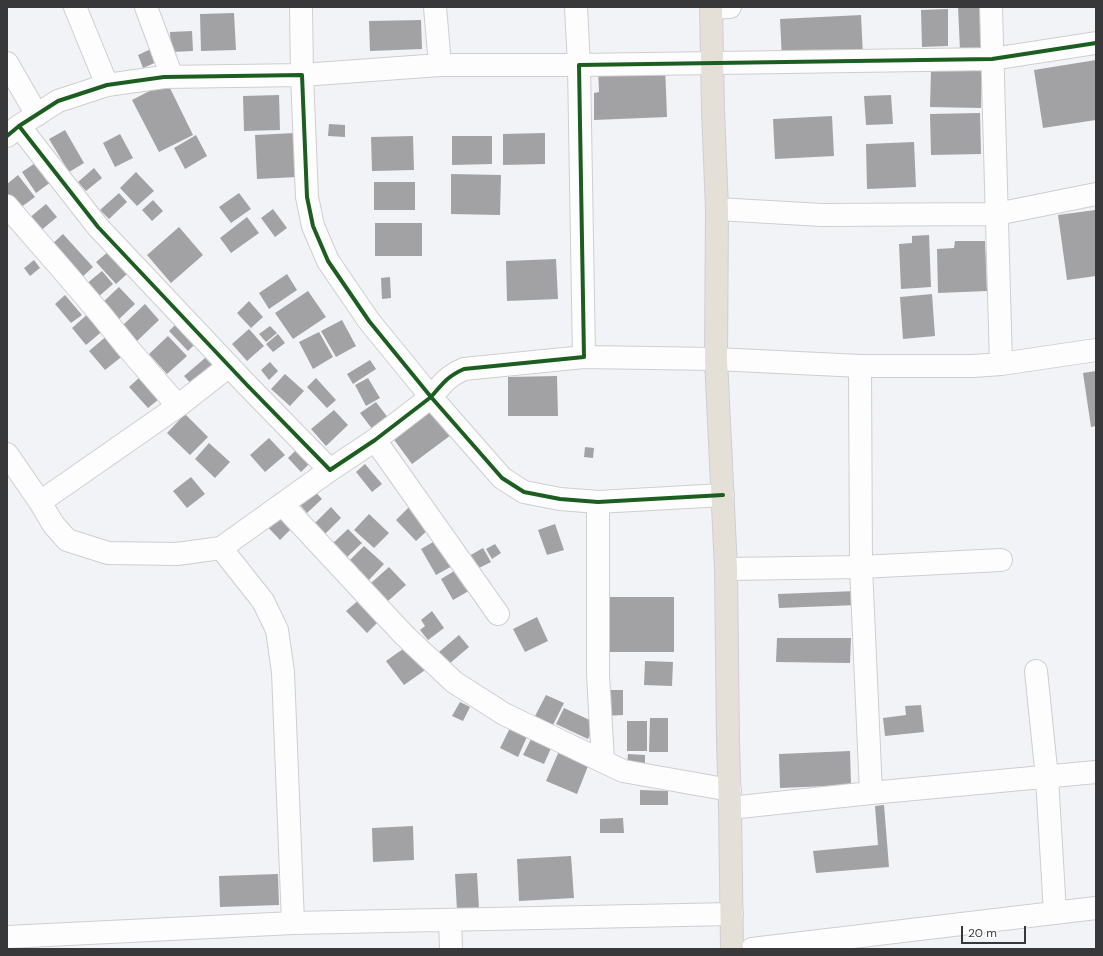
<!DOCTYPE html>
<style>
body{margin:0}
#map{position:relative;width:1103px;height:956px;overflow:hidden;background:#f2f3f7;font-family:"DM Sans",sans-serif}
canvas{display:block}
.frame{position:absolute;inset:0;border:8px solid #38383a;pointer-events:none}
.scale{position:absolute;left:961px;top:926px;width:65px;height:18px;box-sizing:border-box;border:2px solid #38383a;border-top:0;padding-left:5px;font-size:12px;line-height:14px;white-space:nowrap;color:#38383a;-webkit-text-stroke:3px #fff;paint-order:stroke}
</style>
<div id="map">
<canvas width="1103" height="956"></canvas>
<div class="frame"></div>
<div class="scale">20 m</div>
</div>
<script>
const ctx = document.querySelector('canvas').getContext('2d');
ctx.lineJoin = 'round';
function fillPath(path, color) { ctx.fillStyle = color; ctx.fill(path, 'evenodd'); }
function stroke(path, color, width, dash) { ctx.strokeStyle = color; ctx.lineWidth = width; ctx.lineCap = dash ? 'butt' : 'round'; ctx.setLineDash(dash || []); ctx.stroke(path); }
fillPath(new Path2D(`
 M958,7H984L987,48L960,50Z
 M948,9V46L922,47L921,10Z
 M234,13L236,50L201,51L200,14Z
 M861,15L863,56L782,60L780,19Z
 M421,20L422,49L370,51L369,21Z
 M192,31L193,51L171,52L170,32Z
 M153,48L159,61L143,68L138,55Z
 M1096,60V120L1043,128L1034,70Z
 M665,65L667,117L594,120V93L599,92L598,68Z
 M931,70L982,71L981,108L930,107Z
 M167,82L193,135L159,152L132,100Z
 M279,95L280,130L244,131L243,96Z
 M891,95L893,124L866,125L864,96Z
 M980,113L981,154L931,155L930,114Z
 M832,116L834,156L775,159L773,119Z
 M329,124L345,125V137L328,136Z
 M65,130L84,163L69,172L49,139Z
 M295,133L297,177L257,179L255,135Z
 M545,133V164L503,165V134Z
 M120,134L133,158L115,167L103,143Z
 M196,135L207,156L185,169L174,148Z
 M413,136L414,170L372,171L371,137Z
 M452,136H492V164L452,165Z
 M914,142L916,187L867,189L866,144Z
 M41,159L55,179L36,193L22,172Z
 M94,168L102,178L86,191L78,182Z
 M136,172L154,191L137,206L120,188Z
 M451,174L501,175L500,215L451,214Z
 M18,175L35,197L17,210L7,197V184Z
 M374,182H415V210H374Z
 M119,193L127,202L109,219L100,210Z
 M239,193L251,209L231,223L219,207Z
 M153,200L163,211L152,221L142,210Z
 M46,204L57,217L39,232L28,219Z
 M273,209L287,228L275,237L261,218Z
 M1095,210L1096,276L1067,280L1058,215Z
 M247,217L259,233L231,253L220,238Z
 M375,223H422V256H375Z
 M179,227L203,255L171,283L147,255Z
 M63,234L93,267L80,279L50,246Z
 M929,235L931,287L901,289L899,244L912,243V236Z
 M955,241H985L987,291L938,293L937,249L954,248Z
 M108,252L127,274L116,284L96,262Z
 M556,259L558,299L507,301L506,261Z
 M34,260L40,268L30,276L24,268Z
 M102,271L113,284L97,298L85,285Z
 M287,274L297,290L269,309L259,293Z
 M390,277L391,298L382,299L381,278Z
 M119,287L135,304L117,321L101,304Z
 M308,291L326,317L293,339L275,313Z
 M932,294L935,336L903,339L900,297Z
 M65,295L82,315L71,323L55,304Z
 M249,301L263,317L251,328L237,313Z
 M145,304L159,320L136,342L122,326Z
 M90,312L105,329L86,345L72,328Z
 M181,319L200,339L188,351L169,331Z
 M342,320L356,346L336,357L321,331Z
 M270,326L277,333L266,342L259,334Z
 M249,329L264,346L247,361L232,344Z
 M319,332L333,357L313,369L299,342Z
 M109,334L125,354L105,370L89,351Z
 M278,334L285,343L273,352L266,344Z
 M168,336L187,356L167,374L149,354Z
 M211,353L221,364L194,387L184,376Z
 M370,360L376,369L353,384L347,374Z
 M270,362L278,371L269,380L261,370Z
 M1096,371V426L1091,427L1083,373Z
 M285,374L304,391L290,406L271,389Z
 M557,376L558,416H508V377Z
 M140,377L159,399L148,408L129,387Z
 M316,378L336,400L327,408L307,387Z
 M368,378L380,398L366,406L355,385Z
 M376,402L389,419L373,430L360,413Z
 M431,407L451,435L412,464L392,437Z
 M334,410L348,425L326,446L311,429Z
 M185,414L208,437L190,455L167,433Z
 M269,438L285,455L265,472L250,455Z
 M209,443L230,462L215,478L195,459Z
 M585,447L594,448L593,458L584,457Z
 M297,449L310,463L301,472L288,458Z
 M365,464L382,484L372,492L356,472Z
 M191,477L205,494L187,508L173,491Z
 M311,487L322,499L307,513L296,500Z
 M410,506L431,527L416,541L396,520Z
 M331,507L341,518L324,535L314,524Z
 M274,511L291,529L280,540L263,522Z
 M369,514L389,533L374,548L354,530Z
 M555,524L564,550L547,555L538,530Z
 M348,529L362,543L346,558L332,544Z
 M440,538L454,565L436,575L421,549Z
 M495,544L501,553L492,559L486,549Z
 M364,546L384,564L368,581L348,562Z
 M483,548L491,562L477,569L469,556Z
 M389,567L406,585L388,601L371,583Z
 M461,567L474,588L453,600L441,579Z
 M857,591L858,605L779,608L778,594Z
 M605,597H674V652H605Z
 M360,599L380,620L367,633L346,611Z
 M432,611L444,628L428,640L420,630L425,626L421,620Z
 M537,617L548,641L525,652L513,629Z
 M459,635L469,647L449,664L439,652Z
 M777,638H851L850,663L776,662Z
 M410,644L428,668L404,685L386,661Z
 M645,661L673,662L672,686L644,685Z
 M605,690H623V715L605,716Z
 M546,695L564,703L553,725L535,716Z
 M460,702L470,707L463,721L452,716Z
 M921,705L924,732L885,736L883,718L906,715L905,706Z
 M564,708L596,723L588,739L556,724Z
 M650,718H668V752H649Z
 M627,721H647V751H627Z
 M513,722L530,730L518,757L500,748Z
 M532,737L552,746L544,764L523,755Z
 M560,749L590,761L577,794L546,781Z
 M850,751L851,785L780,788L779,754Z
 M628,754L645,755V765L627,764Z
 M640,790L668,791V805H640Z
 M884,805L889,867L816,873L813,851L878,845L875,806Z
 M623,818L624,833H600V819Z
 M413,826L414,860L373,862L372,828Z
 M571,856L574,898L519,901L517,859Z
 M477,873L479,908L457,910L455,874Z
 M278,874L279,905L220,907L219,876Z`), '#a2a2a5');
const minor = new Path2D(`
 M75,7L107,85
 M146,7L172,77
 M301,7L302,75L440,65
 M435,7L440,65H579L576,7
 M991,7L1001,364
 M711,8L730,7
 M7,63L37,115
 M7,136L19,126L98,227L247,385L330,470L375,440L431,397L369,321L328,261L313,226L307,197L302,75L164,77L107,85L58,101L19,126
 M7,206L67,275L102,316L127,347L178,406L40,502
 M717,209L822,215L997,214L1096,194
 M584,357L716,359L860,366H973L1001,364L1096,350
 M178,406L229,366
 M375,440L498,614
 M7,454L40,502L53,524L67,540L108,553L177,554L221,548L330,470
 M723,495L598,502L560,499L524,492L502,478L431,397C443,383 448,376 464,369L584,357L579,65L992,59L1096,43
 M598,502V675L603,761
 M282,504L404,635L454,682L504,714L623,771L730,790
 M221,548L263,601L277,630L283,672L293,923
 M726,569L861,567L1001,560
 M1036,671L1047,778L1055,913
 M871,793L1096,772
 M730,808L871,793L861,567L860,366
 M450,920L451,949
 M7,937L293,923L732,914
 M752,949L1096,908`);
const trunk = new Path2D(`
 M711,7L713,110L717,209L716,359L726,569L728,742L730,808L732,949`);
stroke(minor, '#ceced1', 24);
stroke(trunk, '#cfcfd1', 24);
stroke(minor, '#fdfdfe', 22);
stroke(trunk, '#e4e0d8', 22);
stroke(new Path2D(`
 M7,136L19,126L98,227L247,385L330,470L375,440L431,397L369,321L328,261L313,226L307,197L302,75L164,77L107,85L58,101L19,126
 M723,495L598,502L560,499L524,492L502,478L431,397C443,383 448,376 464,369L584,357L579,65L992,59L1096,43`), '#1b5e20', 4);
</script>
